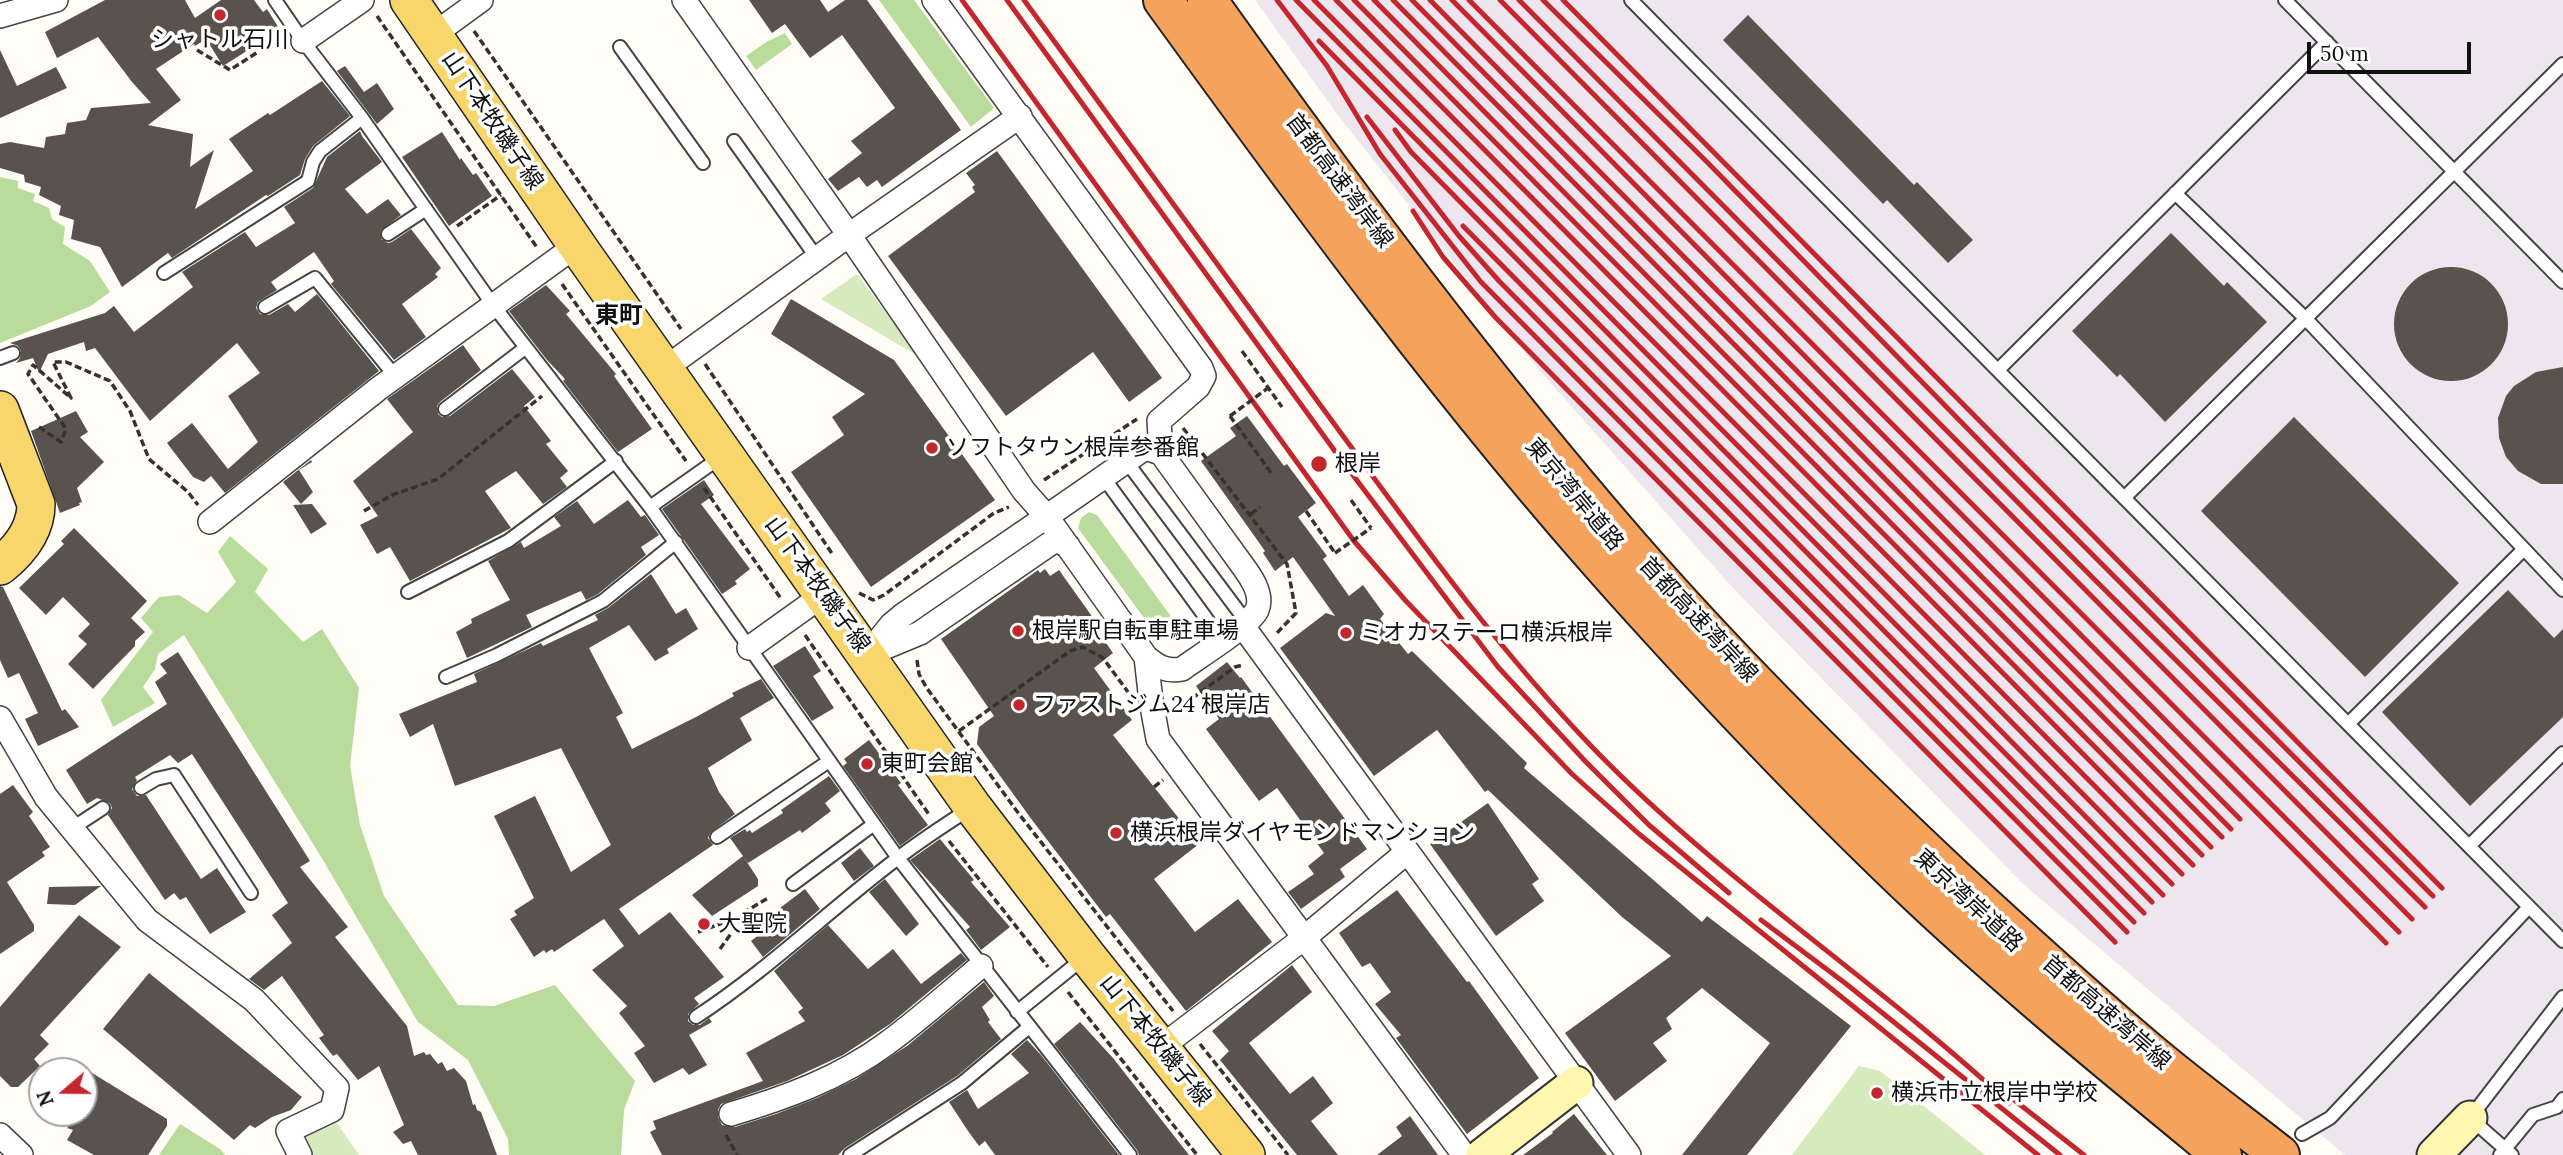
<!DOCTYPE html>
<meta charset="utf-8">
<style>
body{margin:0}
#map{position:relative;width:2563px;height:1155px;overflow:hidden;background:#fffdf5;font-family:Lora,serif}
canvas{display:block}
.north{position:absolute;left:28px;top:1057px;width:70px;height:70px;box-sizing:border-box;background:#fff;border:2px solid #a0a0a0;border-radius:50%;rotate:250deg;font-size:19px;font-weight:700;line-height:28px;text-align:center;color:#111}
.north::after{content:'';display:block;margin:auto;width:24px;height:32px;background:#c4262e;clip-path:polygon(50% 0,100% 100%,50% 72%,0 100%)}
.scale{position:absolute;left:2307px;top:42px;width:164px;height:32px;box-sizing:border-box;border:4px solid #111;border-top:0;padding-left:9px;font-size:21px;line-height:24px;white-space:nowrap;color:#111;-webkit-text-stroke:5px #fff;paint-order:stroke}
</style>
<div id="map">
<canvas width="2563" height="1155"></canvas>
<div class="north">N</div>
<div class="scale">50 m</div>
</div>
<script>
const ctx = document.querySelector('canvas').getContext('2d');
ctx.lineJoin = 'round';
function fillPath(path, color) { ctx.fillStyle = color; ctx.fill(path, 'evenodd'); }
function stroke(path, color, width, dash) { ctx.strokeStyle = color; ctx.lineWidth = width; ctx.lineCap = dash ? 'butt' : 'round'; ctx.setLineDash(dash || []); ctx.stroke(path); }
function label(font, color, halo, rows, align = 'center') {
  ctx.font = font + ' Lora,"Noto Sans JP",serif'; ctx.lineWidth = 7; ctx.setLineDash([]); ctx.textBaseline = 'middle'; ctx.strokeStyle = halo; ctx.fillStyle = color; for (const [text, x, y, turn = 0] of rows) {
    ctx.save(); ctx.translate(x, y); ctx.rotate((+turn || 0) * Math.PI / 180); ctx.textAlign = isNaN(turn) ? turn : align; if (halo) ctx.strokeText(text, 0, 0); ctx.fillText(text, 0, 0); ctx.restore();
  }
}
fillPath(new Path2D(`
 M1255,0H2563V1155H2345L2023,884L1733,588L1539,370L1337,114Z`), '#eee6ef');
fillPath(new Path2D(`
 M857,274L918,356L821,299Z
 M1859,1066L1880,1071L1985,1155H1792Z
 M332,1116L359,1155H305L294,1132Z`), '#d5ebbd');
fillPath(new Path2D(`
 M879,0H914L994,108L971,127Z
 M785,33L792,44L756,70L746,56L768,41Z
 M0,177L18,181V188L35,194L33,201L49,208L52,219L65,227L63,244L90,261L110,292L91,306L0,343Z
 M1089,512L1097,515L1170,615V623L1160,629L1150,626L1078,528L1081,518Z
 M230,536L268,569L255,592L303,642L322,629L359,688L350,766L360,825L384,896L458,1005L494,1006L555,985L635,1081L624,1110L621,1155H509L508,1139L468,1060L418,1022L320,855L184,635L158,654L155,669L143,687L155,703L113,727L101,700L153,632L141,618L159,597L179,595L207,613L236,582L218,552Z
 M180,1124L220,1149L225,1155H159Z`), '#b9dc9c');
fillPath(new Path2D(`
 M105,0H185L195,18L221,0H254L263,12L267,9L280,30L223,66L206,39L195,46L194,44L156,69L181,100L148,125L193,134L190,167L214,150L195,209L253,171L229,139L268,113L270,115L322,81L350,116L313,146L305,159L300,175L268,196L266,195L172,258L168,253L122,287L100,247L71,239L74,220L59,215L61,206L39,195L41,187L25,182L24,175L0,168V144L10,142L44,148L46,137L65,134L67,123L86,120L91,108L151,103L132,82L98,37L57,58L45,32Z
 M749,0H820L828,12L845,0H867L961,130L882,187L877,180L867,187L859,177L838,191L828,179L862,153L851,141L895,108L842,35L810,58L785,24L772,33Z
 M1748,15L1914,185L1917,182L1973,240L1948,263L1887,200L1883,204L1723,40Z
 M0,50L17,86L56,67L67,88L0,118Z
 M345,66L364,92L377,83L394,109L377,124L337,71Z
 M360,131L362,136L382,162L345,189L367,214L388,199L401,215L381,230V239L388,243L392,242L411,229L441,268L435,274L438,277L402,304L426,337L394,360L331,284L334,281L314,252L271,282L277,290L258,302L256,308L260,314L269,315L288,304L295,312L317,294L379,371L225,493L211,476L204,482L193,477L167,443L192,423L228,469L258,442L228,396L260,373L237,343L150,421L95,348L86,351L84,342L48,354L39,373L33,358L16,363L20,358L21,351L18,346L10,343L105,313L114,306L134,332L193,287L182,272L245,232L256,247L295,223L284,207L313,188L327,157Z
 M442,132L460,160L461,158L473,175L476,173L492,196L449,226L402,157Z
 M997,151L1162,378L1129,402L1093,352L1006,416L888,256L975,192L972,187L975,185L966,173Z
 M2171,233L2224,286L2227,282L2267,322L2165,422L2120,374L2117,377L2072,331Z
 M2394 324a57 57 0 1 1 114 0a57 57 0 1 1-114 0Z
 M546,285L570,311L566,314L616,374L614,376L652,429L618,452L563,381L565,379L547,360L509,311Z
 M791,299L894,360L995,500L871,587L791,472L844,435L832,417L865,394L771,334Z
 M463,345L481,370L440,402L437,406L438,414L442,417L450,416L512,369L535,397L524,406L551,441L546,444L568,471L560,478L567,487L543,504L516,471L485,491L511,528L410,581L390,547L377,554L360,525L378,516L353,481L413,432L387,399Z
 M2563,367V484H2541L2518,471L2506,457L2499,438L2498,418L2506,396L2514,386L2536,372Z
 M76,411L88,432L80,437L104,462L77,488L82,502L79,503L80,505L60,513L31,431Z
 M1247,416L1284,466L1287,464L1316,503L1298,517L1327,556L1323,559L1349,596L1363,585L1384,614L1380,619L1408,654L1412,651L1527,763L1524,768L1702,922L1707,916L1851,1026L1747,1155H1682L1770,1043L1702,988L1666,1018L1672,1029L1653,1043L1667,1061L1615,1101L1565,1033L1671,956L1622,917L1488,790L1485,792L1437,730L1374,776L1280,648L1326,613L1335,616L1293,557L1275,571L1263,553L1265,551L1201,461L1236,436L1230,428Z
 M2294,417L2459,583L2365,677L2201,511Z
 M311,460L312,462L299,470L313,492L301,504L283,482Z
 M704,480L714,495L701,504L750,569L735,581L737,584L722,594L662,509Z
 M628,500L641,517L645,515L659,535L641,547L646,555L598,594L586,600L581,591L526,615L532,627L467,658L456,632L472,623L471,619L510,600L488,561L521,542L524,548L561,526L554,517L577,501L594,524Z
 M312,504L327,524L311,534L293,505Z
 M74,528L147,601L131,618L145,632L135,641V646L93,689L68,664L87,644L78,636L90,624L63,597L46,615L19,588L64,544L61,541Z
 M1045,569L1050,576L1059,570L1096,622L1093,624L1113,653L1094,668L1132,720L1113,735L1199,844L1154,879L1195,932L1238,899L1272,942L1186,1011L1110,914L1106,917L1032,820L977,744L979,727L994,716L941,639L1038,570L1040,573Z
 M651,574L676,614L686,608L698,629L667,649L669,653L655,661L629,625L589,648L623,713L616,717L632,749L696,717L734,696L732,693L761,679L774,698L740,718L752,740L708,768L719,792L735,814L710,833L708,838L713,845L619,909L639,935L670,912L724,977L694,998L699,1004L688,1014V1021L693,1025H700L709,1018L712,1022L689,1035L707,1065L689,1075L683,1068L654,1083L634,1053L645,1046L619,1013L627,1006L592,970L624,946L604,919L554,952L552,949L546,953L544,950L534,957L510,919L517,915L514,911L534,898L494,816L535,796L571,872L611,845L561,748L455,786L433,724L410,737L399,714L477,682L474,674L541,643L543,646L598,620L595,615L608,608Z
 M0,586L3,587L62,711L65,709L79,727L38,746L25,719L38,713L19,673L8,678L0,660Z
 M2508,590L2554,638L2563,629V717L2470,806L2382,712Z
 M805,646L821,671L813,676L834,708L812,721L773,666Z
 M178,652L310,861L300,867L348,927L335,937L407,1026L414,1056L424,1052L426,1055L430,1054L438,1064L442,1062L447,1071L454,1068L466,1081L473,1105L475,1104L477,1110L481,1112L497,1155H418L411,1141L403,1144L393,1132L404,1125L379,1066L358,1080L337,1054L333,1056L319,1038L324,1035L282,976L264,990L249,979L292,943L272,915L288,903L192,754L178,763L170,755L135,777L137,780L132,789L137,796L146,795L201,879L217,868L246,912L210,934L186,897L180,900L174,893L165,900L108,815L112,808L110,803L97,798L87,804L66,770L167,704L155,682L167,673L160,664Z
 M1227,662L1240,678L1241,677L1367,849L1340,869L1345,877L1301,909L1288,892L1314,874L1308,866L1324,853L1277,788L1259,801L1206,729L1219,719L1196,686Z
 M869,740L901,783L898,785L928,825L900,846L843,766L847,763L844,759Z
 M829,776L840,791L825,803L831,811L802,833L800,830L748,863L730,838L745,829L747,832L750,830L752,833L783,813L781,810Z
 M13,785L33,812L29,816L50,847L42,852L45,856L7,882L34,925V931L0,954V794Z
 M1488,803L1539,879L1532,884L1544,901L1496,936L1430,844Z
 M940,839L974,880L971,882L1010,927L981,950L966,930L970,927L910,860Z
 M860,848L874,866L854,881L841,863Z
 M743,856L758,879V886L712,916L692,895Z
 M885,879L919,924L906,936L869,892Z
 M101,886L75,905L47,904L49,887Z
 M805,889L820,909L763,957L751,941L780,918L776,911Z
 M1397,890L1467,982L1469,981L1539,1078L1467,1134L1396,1038L1401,1035L1375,1004L1391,992L1370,963L1362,967L1339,933Z
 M79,915L121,947L40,1035L49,1044L34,1059L40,1066L18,1087H11L0,1076V1007Z
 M828,925L868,969L893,949L921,984L961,953L967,960L890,1024L843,1055L787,1081L721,1104L718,1110V1117L722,1125L735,1127L776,1114L817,1098L856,1079L907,1046L984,982L994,996L982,1007L990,1020L988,1022L1001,1039L957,1076L845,1148L838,1155H662L650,1132L656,1129L653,1121L763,1081L746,1053L805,1021L798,1012L803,1008L774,971Z
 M1292,965L1312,992L1249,1043L1290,1094L1313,1076L1333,1103L1311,1121L1338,1155H1297L1220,1060L1229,1051L1212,1031Z
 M149,973L302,1097L291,1110L272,1117L255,1128L250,1125L234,1140L103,1029Z
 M1080,1022L1113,1058L1189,1155H1139L1137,1150L1054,1044Z
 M1027,1040L1041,1055L1119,1155H995L985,1141L979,1146L968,1131L949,1102L967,1090L978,1109L1029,1073L1011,1054Z
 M84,1068L167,1119V1126L148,1155H94L67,1140L73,1130L67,1128L79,1113H84Z
 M1574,1114L1607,1155H1523L1553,1133L1552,1132Z
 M1410,1116L1438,1155H1377L1402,1136L1396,1127Z`), '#5a524d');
const lane = new Path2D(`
 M275,0L303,41L362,118L493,305L650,507L898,858L1130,1155
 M1631,0L2563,941
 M2285,0L2563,282
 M620,47L703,163
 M734,141L812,251
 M2175,193L2305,318L2563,590
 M388,234L426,209
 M164,273L308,181L313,162L320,151L362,118
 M265,307L315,278L395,376
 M0,358L13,353
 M1998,370L2327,42
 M445,409L525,348
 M1122,464L1132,469L1239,612L1245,622
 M1099,481L1109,485L1214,629L1219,643
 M2124,498L2563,64
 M650,507L721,457
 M408,592L508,541L616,461
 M446,677L497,655L603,601L676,542
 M2348,724L2524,549
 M141,788L156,779L174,775L251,893
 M71,829L103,808
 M717,837L829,761
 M2469,846L2563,753
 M793,884L874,824
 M1017,1012L1085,957
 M696,1017C768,970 829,910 898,858C921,840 945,825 969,809
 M2302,1134L2330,1118L2529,907
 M850,1155L962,1083L1029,1027
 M2500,1155L2533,1115L2557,1107L2563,1099
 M2512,1155L2470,1118L2563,997`);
const street = new Path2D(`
 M684,0L849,235L1024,491L1047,517L1146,657C1158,667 1167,672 1182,669C1198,657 1249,626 1257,610C1263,596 1253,580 1245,569L1161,453L1145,448C1065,505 984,559 903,615L891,625L867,655
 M934,0L1201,368L1204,376L1198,387L1159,421L1161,453
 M0,16L56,0
 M433,35L481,0
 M303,41L362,0
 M664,369L849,235L1020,116
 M210,522L378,389L577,245
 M1242,625L1629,1155
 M749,648L823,595
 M867,655L920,633L1051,543L1058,541L1068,546
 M1146,657L1151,701L1158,739L1464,1155
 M0,718L46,797L147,920L254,1000L337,1088L332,1110L288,1131L300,1155
 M1160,1048L1304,938L1407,852
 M731,1114C785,1098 840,1078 886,1044C919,1020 950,992 981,966
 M0,1135L21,1155`);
const secondary = new Path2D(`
 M1483,1155L1576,1083
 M2434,1155L2470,1118`);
const primary = new Path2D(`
 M409,0L583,254L972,806L1087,956L1246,1155
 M0,410L36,504C36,530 20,550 0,566`);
const highway = new Path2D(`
 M1163,0C1308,200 1455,401 1620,585C1717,693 1817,799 1922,898C2018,988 2120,1071 2222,1155
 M1207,0C1341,188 1479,373 1630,547C1731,663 1841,772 1953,877C2019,938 2086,999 2155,1057C2196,1091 2238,1122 2280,1155`);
stroke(lane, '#444', 16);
stroke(street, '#444', 26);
stroke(secondary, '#333', 37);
stroke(primary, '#222', 40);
stroke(highway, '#222', 42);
stroke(new Path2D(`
 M377,16L538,249
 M474,31L681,329
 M197,50L230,70L281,37
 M457,226L501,195
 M562,284L686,461
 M1242,351L1282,407
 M705,364L833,555
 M1230,416L1272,474
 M39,427L61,442L66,429L28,374L33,365L71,398L53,362H66L110,381L130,411L149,459L188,492L198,505
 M1183,428L1287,564L1296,613L1275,635
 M1044,480L1137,419
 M704,488L782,600
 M1351,500L1371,528
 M364,511L392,495L438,479L542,396
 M1306,511L1335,553
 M1251,514L1260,507
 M859,593L873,600L884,595L994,513L1009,507
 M805,635L930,816
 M917,660L919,674L926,687L1019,814L1173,1011
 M1175,711L1235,667L1243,665
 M959,731L1070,651L1083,647L1103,658L1128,692
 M1154,787L1163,780
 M949,841L1048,967
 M698,932L742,916
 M720,949L748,910L768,898
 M1068,992L1197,1155
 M1200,1044L1288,1155
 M726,1135L737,1155`), '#333', 3.5, [7, 3.5]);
stroke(lane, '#fff', 12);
stroke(street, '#fff', 23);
stroke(secondary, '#fff6b0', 33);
stroke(primary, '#f9d66b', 37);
stroke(highway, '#f5a25d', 38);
stroke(new Path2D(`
 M962,0L1354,541L1405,600L1572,774L1639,834L2038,1155
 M1007,0L1337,454L1498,667L1586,762L1649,825L1729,893
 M1024,0C1124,137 1224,273 1324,410C1410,527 1493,644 1594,749C1721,880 1876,980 2009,1103
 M1277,0L1327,66L1380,154L1481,282L2127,932
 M1296,0L2172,884
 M1314,0L2182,874
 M1336,0L2193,865
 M1354,0L2202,855
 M1374,0L2211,847
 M1393,0L2222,837
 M1412,0L2231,829
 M1430,0L2240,819
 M1452,0L2386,943
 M1469,0L2399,932
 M1500,0L2412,919
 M1519,0L2093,578L2425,907
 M1543,0L1707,162L2009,471L2433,896
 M1563,0L2442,888
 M1319,41L2163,895
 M1367,117L1459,236L1499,281L2134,922
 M1395,130L1411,152L2152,902
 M1413,211L1443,257L1496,318L2115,942
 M1463,226L2144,913
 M1761,920L1845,983L2060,1155
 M2004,1092L2084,1155`), '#c4262e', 5);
stroke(new Path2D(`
 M1230,416L1268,388
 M1335,553L1371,528`), '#333', 3.5, [7, 3.5]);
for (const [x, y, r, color] of [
 [220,15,7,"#c4262e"],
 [932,448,7,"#c4262e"],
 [1319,464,9,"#c4262e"],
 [1018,631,7,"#c4262e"],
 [1346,633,7,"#c4262e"],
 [1019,705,7,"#c4262e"],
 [867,764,7,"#c4262e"],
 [1116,833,7,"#c4262e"],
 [704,924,7,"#c4262e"],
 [1877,1093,7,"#c4262e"]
]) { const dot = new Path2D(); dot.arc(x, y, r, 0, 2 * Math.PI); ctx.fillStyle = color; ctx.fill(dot); stroke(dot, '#fff', 2.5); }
label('23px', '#111', '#fff', [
 ["シャトル石川",220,40,"center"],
 ["ソフトタウン根岸参番館",946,448],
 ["根岸",1335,464],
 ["根岸駅自転車駐車場",1032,631],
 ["ミオカステーロ横浜根岸",1360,633],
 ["ファストジム24 根岸店",1033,705],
 ["東町会館",881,764],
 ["横浜根岸ダイヤモンドマンション",1130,833],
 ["大聖院",718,924],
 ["横浜市立根岸中学校",1891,1093]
], 'left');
label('23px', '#111', '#fff', [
 ["山下本牧磯子線",492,121,56],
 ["首都高速湾岸線",1339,181,53],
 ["東京湾岸道路",1574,495,50],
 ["山下本牧磯子線",817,585,54],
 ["首都高速湾岸線",1698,620,47],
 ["東京湾岸道路",1968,901,43],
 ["首都高速湾岸線",2106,1013,41],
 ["山下本牧磯子線",1155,1041,51]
]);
label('bold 24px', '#111', '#fff', [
 ["東町",619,316]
]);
</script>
